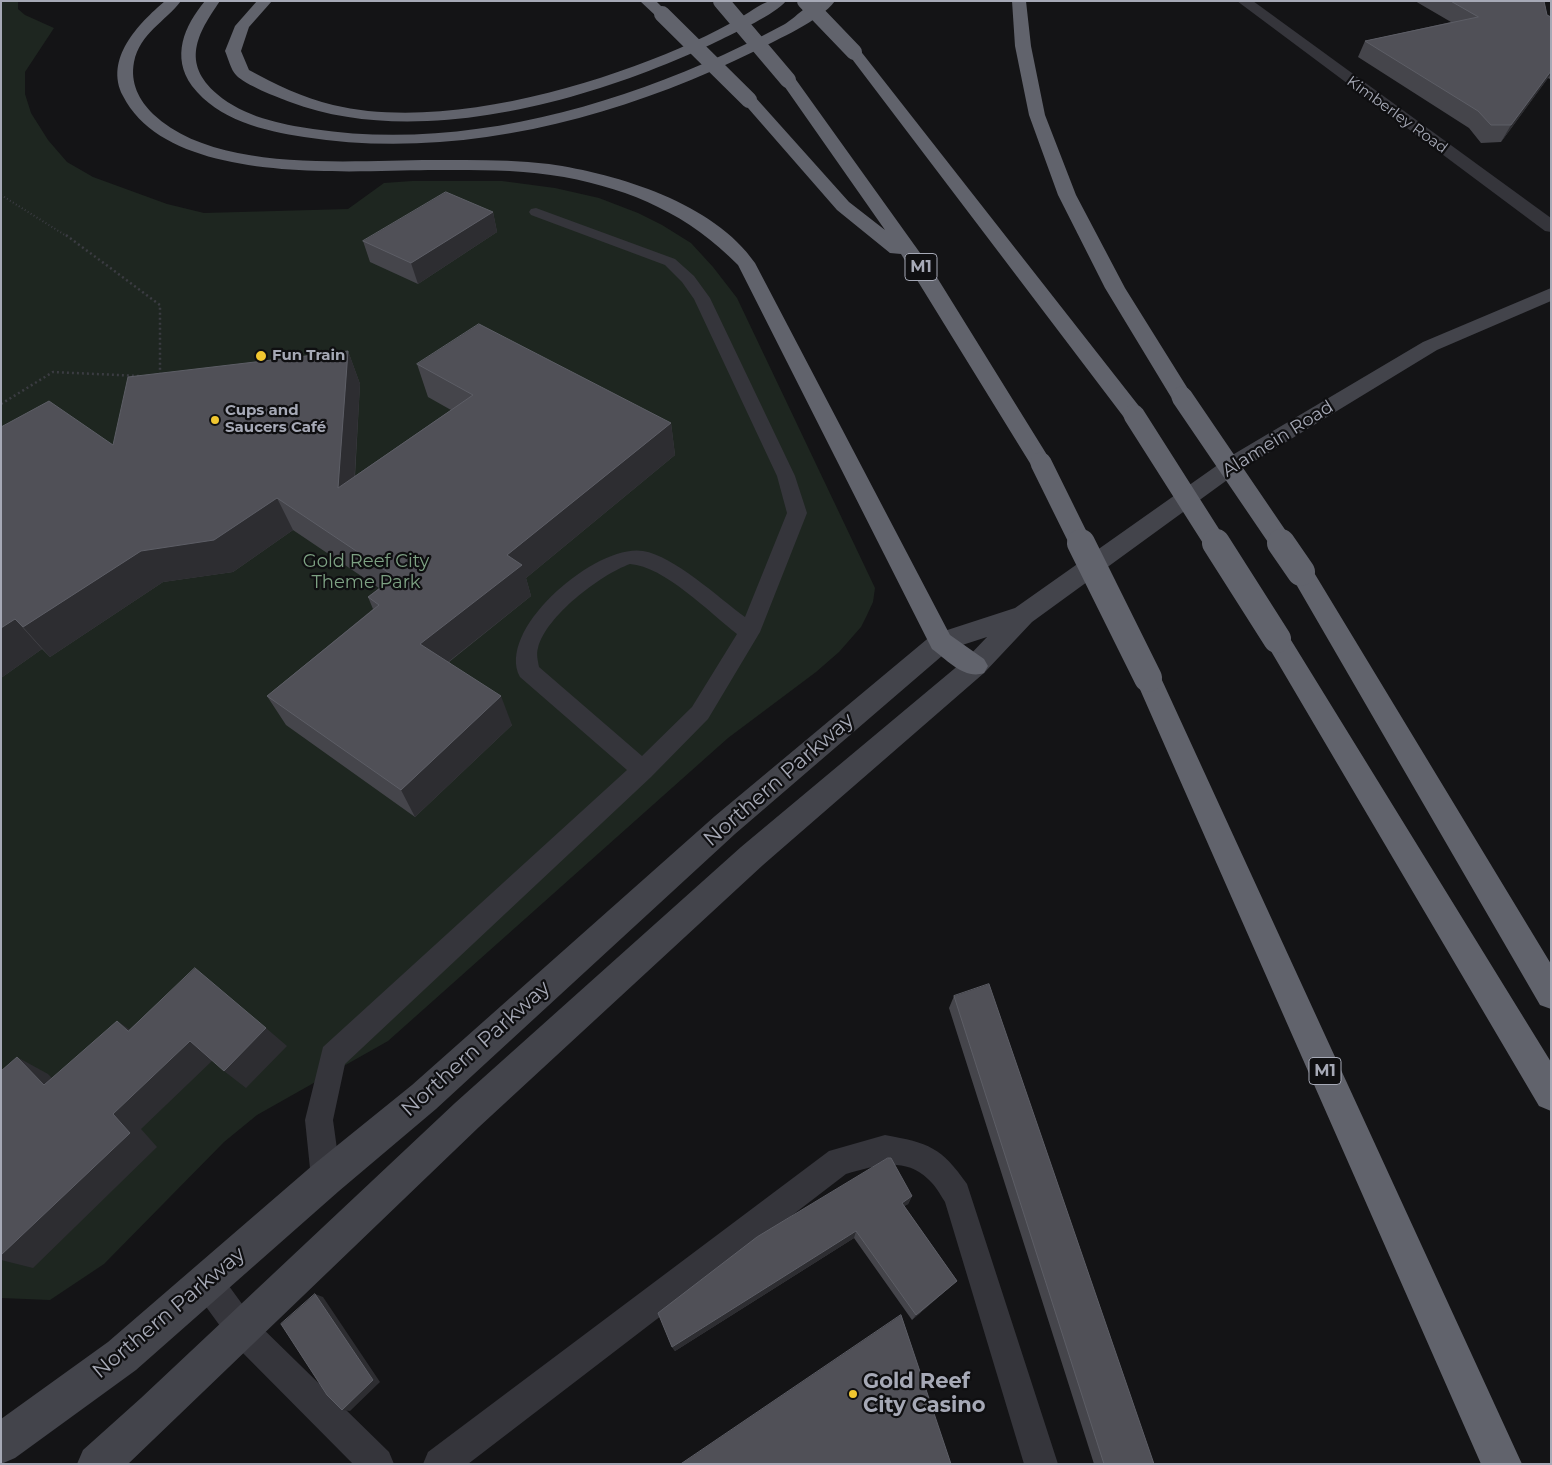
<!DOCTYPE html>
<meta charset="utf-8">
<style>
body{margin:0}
#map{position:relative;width:1552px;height:1465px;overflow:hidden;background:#141416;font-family:Montserrat,sans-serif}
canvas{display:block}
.frame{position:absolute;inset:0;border:2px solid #a6a9b6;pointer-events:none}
</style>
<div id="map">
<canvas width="1552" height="1465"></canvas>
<div class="frame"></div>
</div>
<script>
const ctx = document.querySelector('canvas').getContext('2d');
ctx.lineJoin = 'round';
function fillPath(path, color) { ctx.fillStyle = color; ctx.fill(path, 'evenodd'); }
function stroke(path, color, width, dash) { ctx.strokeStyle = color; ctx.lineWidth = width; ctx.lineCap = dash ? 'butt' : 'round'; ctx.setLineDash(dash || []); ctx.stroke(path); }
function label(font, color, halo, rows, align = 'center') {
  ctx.font = font + ' Montserrat,sans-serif'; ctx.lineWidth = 4.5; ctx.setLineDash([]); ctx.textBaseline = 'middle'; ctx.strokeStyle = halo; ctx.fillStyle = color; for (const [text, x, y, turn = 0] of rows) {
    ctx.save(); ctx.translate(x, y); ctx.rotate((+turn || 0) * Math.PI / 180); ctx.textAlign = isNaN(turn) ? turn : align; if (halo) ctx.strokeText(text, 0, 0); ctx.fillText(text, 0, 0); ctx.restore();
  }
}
fillPath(new Path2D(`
 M1,1H18V9L25,15L54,28L25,72V94L31,113L48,140L67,162L93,177L167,204L204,213L348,209L384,183L412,181H502L555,188L599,198L638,213L662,225L691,243L713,267L737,298L875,588L873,602L867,615L861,627L839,652L816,672L728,738L388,1041L257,1115L224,1142L104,1264L50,1300L1,1298Z`), '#1e2620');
stroke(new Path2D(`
 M1,195L68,237`), '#3b3c42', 2, [1, 2.5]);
stroke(new Path2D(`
 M66,235L160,305V377
 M1,404L53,372L139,376`), '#3b3c42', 2.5, [2, 3]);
fillPath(new Path2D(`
 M536,208L675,259L694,276L710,298L795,476L807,513L760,632L708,719L651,777L345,1064L333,1120L341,1178L336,1188L326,1193L316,1188L311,1178L305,1120L323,1047L627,770L520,677C495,629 597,543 643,551C674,556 719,598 745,617L787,513L777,476L694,299L682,282L665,265L531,215L529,212L531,209ZM630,564C664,566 710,613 737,634L692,707L642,756L539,667C538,661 536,654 538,648C546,616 600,575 630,564Z
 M885,1135C929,1143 941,1147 967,1184L1058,1464H1024L945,1202C940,1194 935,1185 928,1179C904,1156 874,1166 846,1174L468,1464H423L428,1452L829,1151Z
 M207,1267L218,1271L253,1319L389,1452L394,1464H353L231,1341L196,1293L192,1282L196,1271Z`), '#35353b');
fillPath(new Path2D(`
 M1237,1H1253L1551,218V232L1545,231Z`), '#35353b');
fillPath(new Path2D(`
 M1551,288V301L1437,350L1245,467L1032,622L984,673L763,865L479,1127L128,1464H77L83,1450L141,1398L455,1103L741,847L966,659L987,637L950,649L735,834L436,1109L339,1191L136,1370L15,1458L1,1464V1419L108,1342L313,1165L412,1085L715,816L932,635L1015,608L1229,457L1423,342Z`), '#43444b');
fillPath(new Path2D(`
 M165,1H181C165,22 140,33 134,62C130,83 139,100 153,114C216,174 352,160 432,160C471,160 510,159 549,164C618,174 714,203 755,263L950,635L984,659L988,666L984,673C965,680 947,660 932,649L738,265C689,215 633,190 564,177C519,169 473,170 428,170C345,171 168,185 123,96C104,59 138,24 165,1Z
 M205,1H220C197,34 181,63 217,94C244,117 280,124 313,129C452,150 597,112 723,55C744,45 765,35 785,24C795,18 808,3 820,1C824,0 830,1 835,1C820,21 778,39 755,51C617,119 457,161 304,137C264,131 218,120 192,86C171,57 184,26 205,1Z
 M257,1H272L249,27L241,51L249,70C275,84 303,98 333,105C438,130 582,90 680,48C697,40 715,32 731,23C743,17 755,7 767,2C772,0 780,1 786,1C776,14 734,33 718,41C598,99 419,151 290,102C277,97 245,85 236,75C231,70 228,58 225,51L235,26Z
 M640,1H656L669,14L667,17H657Z
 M1012,1H1026L1031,46L1045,115L1076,195L1125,288L1193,397L1190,402L1182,404L1174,402L1171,397L1105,288L1058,195L1029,115L1015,46Z
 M854,47L859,49L1142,410L1145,415L1142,420L1134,422L1126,420L849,55L846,52L849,49Z
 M788,75L794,77L933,271L1052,463L1049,468L1041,471L1033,468L901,254L890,253L837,210L741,100L743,97H755L849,202L885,230L780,80Z
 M1301,563L1310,566L1551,964V1009L1540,1005L1289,572L1292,566Z
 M1277,629L1286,632L1551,1062V1111L1539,1106L1268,646L1264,639L1268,632Z
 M1148,668L1157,671L1161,678L1522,1464H1481L1135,678L1139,671Z`), '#61636c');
stroke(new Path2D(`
 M721,1L788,80
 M805,1L854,52
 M662,14L749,100`), '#61636c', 16);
stroke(new Path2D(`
 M1182,397L1282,544
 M1134,415L1216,544
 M1041,463L1081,544`), '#61636c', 21);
stroke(new Path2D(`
 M1081,543L1148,678
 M1216,543L1277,639
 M1281,543L1301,572`), '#61636c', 28);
fillPath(new Path2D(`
 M1415,1H1544L1547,15L1551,17V78L1550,79L1548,78L1501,142L1481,143L1469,128L1358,57L1365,41L1451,22Z
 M493,212L497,232L418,284L370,262L363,241Z
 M348,351L360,384L355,476L451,410L428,397L417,364L671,423L675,455L526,578L531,596L449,662L512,725L415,817L286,725L267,696L373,609L368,597L379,588L293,530L233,572L163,582L50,657L42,649L1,678V427L113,445Z
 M954,996L1154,1464H1094L949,1008Z
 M912,1196L908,1204L904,1206L957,1281L951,1286L912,1320L854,1238L675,1351L672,1347Z`), '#45454b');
fillPath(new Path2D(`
 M1551,71V74L1548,78L1501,142L1511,125Z
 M493,212L497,232L418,284L411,263Z
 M348,351L360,384L352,520L338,488Z
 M671,423L675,455L526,578L531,596L433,674L420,644L507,555Z
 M277,498L293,530L233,572L163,582L50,657L23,627L141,551Z
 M15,619L42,649L1,678V628Z
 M501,696L512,725L415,817L401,790Z
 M117,1021L144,1039L128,1031Z
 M266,1028L287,1046L246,1088L224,1071Z
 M190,1041L214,1059L141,1129L157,1147L33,1268L1,1260V1255L113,1114Z
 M17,1057L48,1074L74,1101L44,1085Z
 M912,1196L908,1204L898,1210L902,1203Z
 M856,1231L854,1238L675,1351L672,1347Z
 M957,1281L951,1286L912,1320L916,1315Z
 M315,1294L323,1297L380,1382L350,1411L342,1410Z`), '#2d2d31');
const building = new Path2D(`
 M1451,1H1544L1547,15L1551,17V71L1511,125H1491L1478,111L1365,41L1478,17Z
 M446,192L493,212L411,263L363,241Z
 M479,324L671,423L507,555L522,565L420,644L501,696L401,790L267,696L379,605L368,597L395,577L277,498L214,540L141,551L23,627L15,619L1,628V427L49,401L113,445L128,377L348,351L338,488L473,395L417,364Z
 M195,968L266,1028L224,1071L190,1041L113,1114L130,1133L1,1255V1071L17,1057L44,1085L117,1021L128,1031Z
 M989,984L1154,1464H1104L954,996Z
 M888,1158H891L912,1196L902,1203L957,1281L916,1315L856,1231L672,1347L658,1313L757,1237Z
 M315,1294L373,1380L342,1410L327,1395L281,1324Z
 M901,1315L951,1464H681Z`);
fillPath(building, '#505057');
stroke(building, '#5d5e66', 1);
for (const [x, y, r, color] of [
 [261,356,6,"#f1c730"],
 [215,420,5,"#f1c730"],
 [853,1394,5,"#f1c730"]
]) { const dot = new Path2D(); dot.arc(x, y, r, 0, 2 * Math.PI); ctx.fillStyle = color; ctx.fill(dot); stroke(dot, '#0f0f11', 2); }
label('15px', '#a6a9b6', '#0f0f11', [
 ["Kimberley Road",1397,115,36]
]);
label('bold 15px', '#a6a9b6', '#0f0f11', [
 ["Fun Train",272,356],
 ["Cups and",225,411],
 ["Saucers Café",225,428]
], 'left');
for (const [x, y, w] of [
 [921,267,32],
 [1325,1071,32]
]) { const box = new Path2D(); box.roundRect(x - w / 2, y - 13.5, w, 27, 4); ctx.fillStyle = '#0f0f11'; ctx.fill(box); stroke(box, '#a6a9b6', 1); }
label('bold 16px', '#a6a9b6', null, [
 ["M1",921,267],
 ["M1",1325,1071]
]);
label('18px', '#a6a9b6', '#0f0f11', [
 ["Alamein Road",1278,439,-32]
]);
label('18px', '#7da183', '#0f0f11', [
 ["Gold Reef City",366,562],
 ["Theme Park",366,583]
]);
label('21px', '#a6a9b6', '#0f0f11', [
 ["Northern Parkway",779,780,-41],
 ["Northern Parkway",476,1049,-42],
 ["Northern Parkway",169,1313,-40]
]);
label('bold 21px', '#a6a9b6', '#0f0f11', [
 ["Gold Reef",863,1382],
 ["City Casino",863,1406]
], 'left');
</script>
